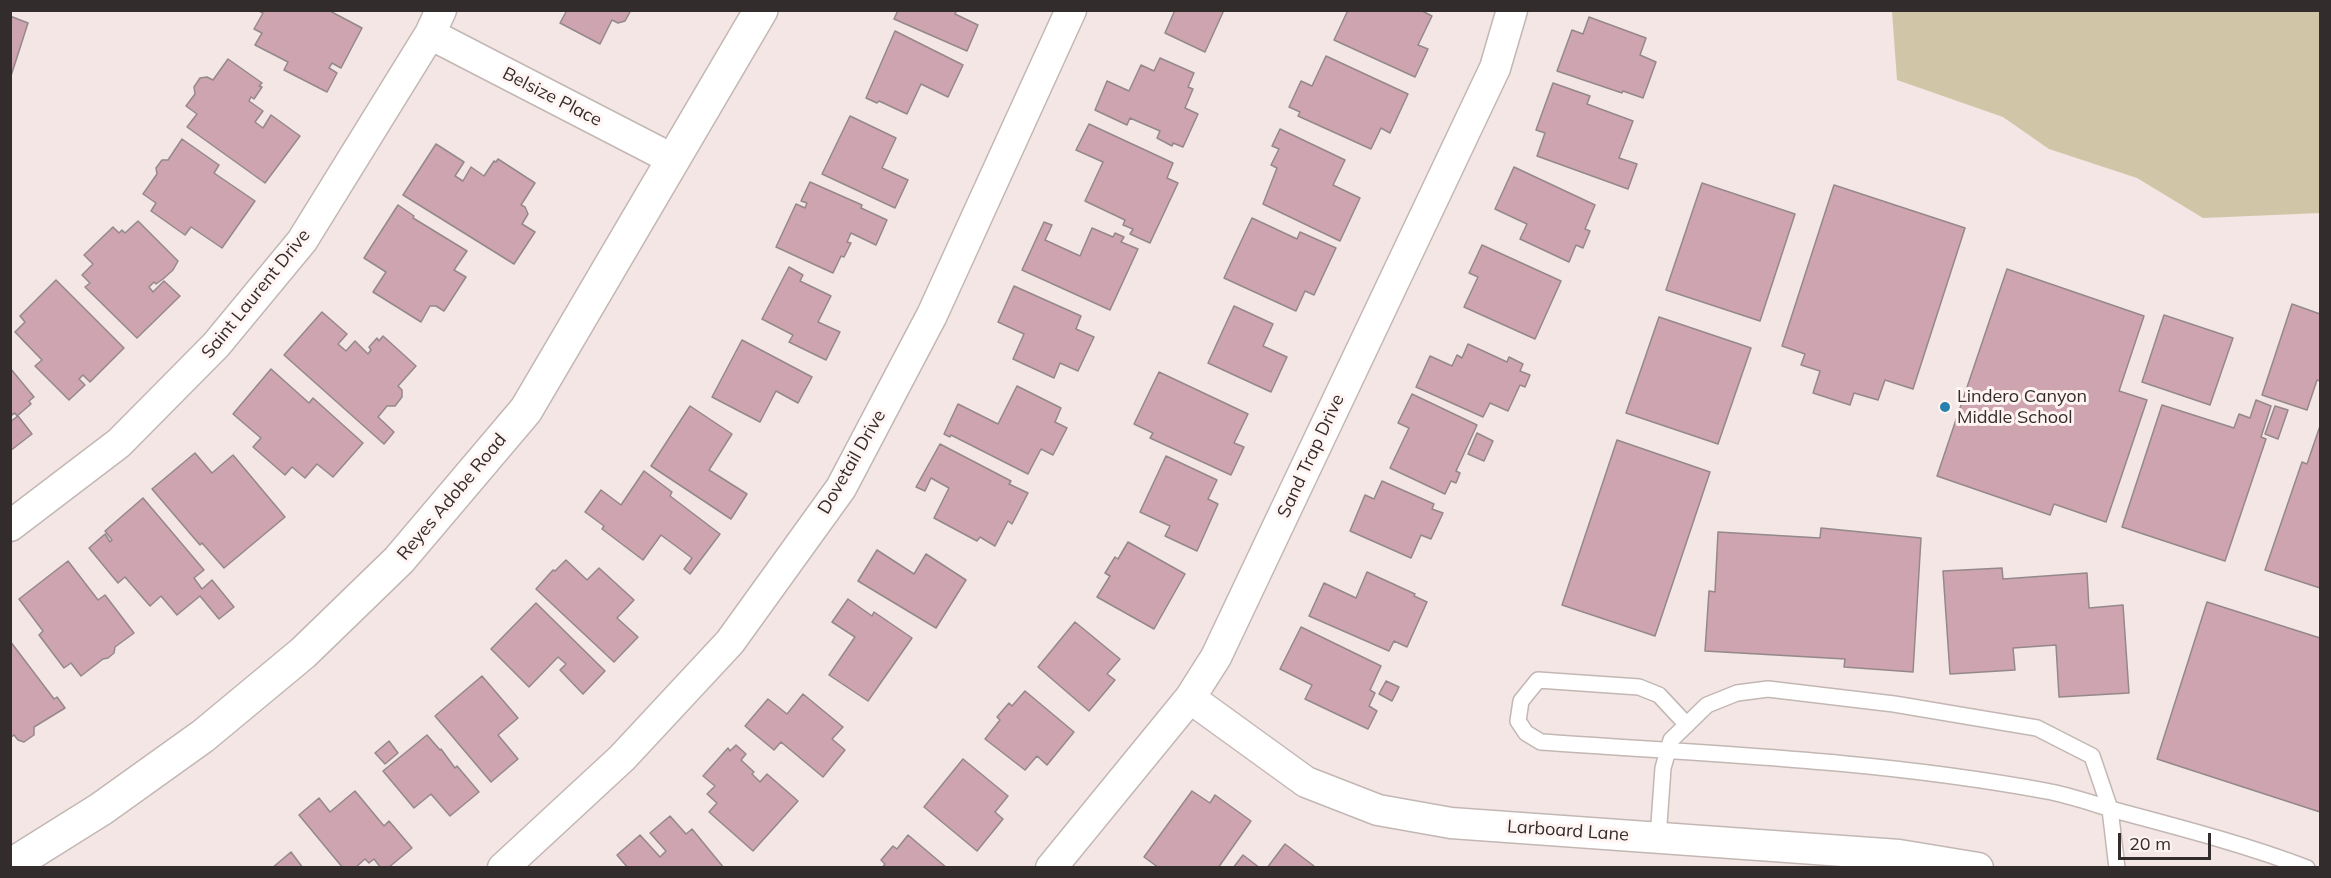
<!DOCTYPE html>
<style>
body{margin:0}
#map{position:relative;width:2331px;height:878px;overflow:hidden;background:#f3e6e4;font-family:Mulish,sans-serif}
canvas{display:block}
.frame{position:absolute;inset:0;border:12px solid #322d2c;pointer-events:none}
.scale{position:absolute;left:2118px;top:833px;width:93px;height:27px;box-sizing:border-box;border:3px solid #322d2c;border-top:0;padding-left:8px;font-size:18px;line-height:21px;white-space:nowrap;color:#322d2c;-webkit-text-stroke:4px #fff4f2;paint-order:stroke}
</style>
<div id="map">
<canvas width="2331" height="878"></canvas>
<div class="frame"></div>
<div class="scale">20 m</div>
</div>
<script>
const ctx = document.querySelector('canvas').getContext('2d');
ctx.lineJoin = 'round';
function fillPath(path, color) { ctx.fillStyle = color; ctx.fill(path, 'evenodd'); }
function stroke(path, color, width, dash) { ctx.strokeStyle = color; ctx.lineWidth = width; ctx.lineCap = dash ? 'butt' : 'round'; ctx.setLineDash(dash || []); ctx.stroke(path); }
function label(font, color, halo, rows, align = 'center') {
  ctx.font = font + ' Mulish,sans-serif'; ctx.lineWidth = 6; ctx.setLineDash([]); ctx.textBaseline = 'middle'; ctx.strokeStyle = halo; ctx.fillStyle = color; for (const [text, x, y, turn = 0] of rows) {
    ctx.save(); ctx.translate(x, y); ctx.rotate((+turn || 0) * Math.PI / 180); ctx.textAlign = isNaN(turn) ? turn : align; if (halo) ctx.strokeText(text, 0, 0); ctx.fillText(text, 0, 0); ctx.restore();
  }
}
fillPath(new Path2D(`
 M1892,11H2320V213L2203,218L2137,178L2049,149L2003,117L1897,80Z`), '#d0c6a7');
const building = new Path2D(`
 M257,10H328L362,28L341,68L332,63L329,68L337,73L327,92L284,70L288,62L255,45L262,33L254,29L263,13Z
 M567,10H630V12L625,21L618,23L612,20L600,44L560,23Z
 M898,10H957L955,14L978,25L967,51L894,19Z
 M1175,10H1224L1205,52L1165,33Z
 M1348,10H1420L1432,16L1418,45L1428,49L1415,77L1334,40Z
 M10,16L28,23L10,79Z
 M1589,17L1646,38L1640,55L1656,62L1643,98L1623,91L1622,93L1557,71L1572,30L1583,34Z
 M895,31L963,65L948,97L921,84L907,114L879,101L877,103L866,98Z
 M1326,56L1408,94L1390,133L1381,128L1371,149L1298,116L1300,112L1289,107L1301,81L1312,86Z
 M1160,58L1194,73L1188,87L1193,89L1185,108L1198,114L1183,147L1173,143L1172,146L1157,138L1160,131L1130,118L1127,125L1095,110L1107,81L1129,91L1141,65L1154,71Z
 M228,59L262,83L259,86L262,87L254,99L251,97L249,101L263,111L255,122L263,128L271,115L300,136L265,183L187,127L197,114L186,106L195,94L194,87L200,78L207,77L213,80Z
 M1553,83L1590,96L1587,104L1633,121L1619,158L1637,164L1628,189L1537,156L1545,133L1536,130Z
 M850,116L896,138L882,168L908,180L895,208L822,174Z
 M1089,124L1173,163L1167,178L1178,183L1150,243L1130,234L1133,229L1123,225L1125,220L1085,201L1103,162L1076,150Z
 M1280,129L1345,160L1333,185L1360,198L1340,241L1263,204L1277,168L1271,165L1279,149L1272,146Z
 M182,139L219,165L214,173L255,201L222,248L191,227L185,235L151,211L156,203L143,194L157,174L156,168L162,160H168Z
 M436,144L464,162L455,176L463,181L471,167L484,176L494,161L496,162L498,159L535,183L521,205L525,207L528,214L522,224L535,232L514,264L403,195Z
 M1514,167L1595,205L1585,229L1590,231L1583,248L1576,245L1569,262L1520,239L1527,224L1495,209Z
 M810,182L862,205L861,208L887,220L876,245L851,233L847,242L851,243L844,257L841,256L833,273L776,247L796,204L805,208L807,203L801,201Z
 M1702,183L1795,214L1760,321L1666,290Z
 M1834,185L1965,228L1913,389L1885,380L1878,400L1854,393L1850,405L1813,393L1820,371L1801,365L1805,354L1782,346Z
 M398,205L414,216L413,218L467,251L454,270L466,277L444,311L436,306H430L421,322L373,292L386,272L364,258Z
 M1252,218L1297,239L1300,232L1336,248L1314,295L1305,291L1296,311L1224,278Z
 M138,221L178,261L173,270L163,279L156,284L154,282L149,287L153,292L164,281L180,296L137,338L85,287L90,283L82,275L93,264L84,255L113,227L119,233L122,230L125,233Z
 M1044,222L1052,225L1045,240L1080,256L1092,228L1113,237L1115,233L1124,237L1121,242L1138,249L1110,310L1022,270Z
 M1482,245L1561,281L1535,339L1464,307L1478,277L1469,273Z
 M789,267L803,275L800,281L831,296L818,322L840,332L826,360L789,342L793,335L762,319Z
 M2007,269L2144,316L2119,391L2147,400L2106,522L2054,504L2050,515L1937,476Z
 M56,280L124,348L90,382L83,375L79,379L85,385L69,400L35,366L42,360L15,332L25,322L20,316Z
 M1014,286L1081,316L1076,329L1094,337L1078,371L1060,363L1054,378L1013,359L1024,334L998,322Z
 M2292,304L2320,314V381L2317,380L2307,410L2262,395Z
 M1234,306L1273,324L1263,346L1287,357L1271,392L1208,363Z
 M322,312L347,334L338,344L346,351L355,341L368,354L371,350L369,347L377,338L379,341L383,336L416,366L398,386L402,390V397L395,406H387L378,417L394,432L384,444L284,355Z
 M2164,315L2233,338L2210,405L2142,382Z
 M1659,317L1751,348L1718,444L1626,413Z
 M742,340L812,377L798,403L776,391L760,422L712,397Z
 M1468,344L1507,362L1509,357L1523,364L1520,371L1530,375L1525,387L1520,385L1508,411L1490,403L1483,417L1416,387L1430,356L1452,366L1457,355L1462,358Z
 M10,368L34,397L29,401L31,404L17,416L15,413L10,416Z
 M271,369L309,403L313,398L363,443L333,477L317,464L305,478L292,467L285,475L253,447L261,438L233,414Z
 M1159,372L1248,414L1234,443L1244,447L1231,475L1150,438L1153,433L1134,424Z
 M1017,386L1061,408L1055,422L1067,428L1053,455L1041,449L1028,474L951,435L950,437L944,434L958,404L998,424Z
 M1412,394L1477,425L1456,471L1460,473L1456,483L1451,481L1445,494L1390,468L1409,428L1398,423Z
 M2256,400L2271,406L2261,437L2266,439L2225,561L2122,527L2162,405L2234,428L2239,414L2250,418Z
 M690,406L732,434L709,470L747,494L731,519L651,466Z
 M2275,406L2288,410L2278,439L2265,434Z
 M18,416L32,434L10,451V422Z
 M2320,426V588L2265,570L2302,462L2307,464Z
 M1477,433L1493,441L1484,461L1468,454Z
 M1617,440L1710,472L1655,636L1562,605Z
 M940,444L1011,481L1009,484L1028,493L1012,524L1008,521L995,546L980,537L977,541L934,518L949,488L931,478L925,491L916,487Z
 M195,453L212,473L233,455L285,517L224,568L202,543L200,545L152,489Z
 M1166,456L1217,480L1208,499L1218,504L1197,551L1165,536L1170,526L1140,512Z
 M644,471L672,492L670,496L720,534L690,574L684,569L692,558L661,535L643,560L602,529L604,526L585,512L601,490L621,505Z
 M1382,481L1434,504L1432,509L1443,513L1431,539L1421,535L1411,558L1350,531L1365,495L1374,499Z
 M143,498L204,570L194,578L202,589L212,580L234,607L219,619L200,596L177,615L161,596L150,606L125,577L118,583L89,548L105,534L110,542L112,540L105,531Z
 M1821,528L1921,538L1913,672L1844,667L1845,659L1705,651L1709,591L1715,592L1718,532L1820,538Z
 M1128,542L1185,574L1154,629L1097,597L1110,576L1105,573L1115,557L1118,559Z
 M877,550L914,574L926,554L966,580L936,628L858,581Z
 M566,560L587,580L599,568L634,600L617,618L638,637L614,662L536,589L553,570L555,571Z
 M68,561L98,600L105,595L134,633L115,647L114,653L108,658L103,659L81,676L71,663L64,668L39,635L43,631L19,599Z
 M2002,568L2003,579L2087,573L2089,608L2123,605L2129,693L2059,697L2056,645L2013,648L2015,670L1950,674L1943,571Z
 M1367,572L1415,594L1414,596L1427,602L1407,647L1394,641L1389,651L1309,616L1324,583L1356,598Z
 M848,599L872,616L874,612L912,638L868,701L829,675L855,637L832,622Z
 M2207,602L2320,638V812L2157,759Z
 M536,603L605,671L583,694L560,670L566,664L558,657L529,687L491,649Z
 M1075,622L1120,659L1107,674L1115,680L1089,711L1038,667Z
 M1301,627L1381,666L1370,690L1375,693L1369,706L1377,711L1368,729L1305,699L1312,685L1280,669Z
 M10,641L54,699L57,697L65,708L34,727V735L24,742L18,740L14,735L10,738Z
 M482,676L518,718L498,735L518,759L491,782L435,716Z
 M1386,681L1399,687L1392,701L1379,694Z
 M1025,691L1074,732L1047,765L1037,756L1025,770L985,739L1000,720L997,717L1009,703L1012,706Z
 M803,694L843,727L832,739L845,750L823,777L781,742L774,750L745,726L768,699L787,714Z
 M427,735L440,750L441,749L455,768L457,766L479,792L450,816L431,794L414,808L383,771Z
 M389,741L398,753L385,764L375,753Z
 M736,745L746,754L741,760L754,772L752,774L760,782L767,774L798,801L753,851L709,812L717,803L707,794L715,786L703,776L728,748L730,751Z
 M963,759L1008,796L995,812L1003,819L977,851L924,807Z
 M355,791L384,826L389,821L412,848L388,868H381L374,859L369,863L365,859L355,868H343L299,815L319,798L330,812Z
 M1192,791L1210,803L1215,795L1251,821L1218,868H1159L1144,857Z
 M670,816L686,834L692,829L724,868H628L617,855L640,835L660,857L666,851L650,833Z
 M908,835L947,868H882L885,864L881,860L893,846L897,849Z
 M1285,844L1314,866L1313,868H1267Z
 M291,852L303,868H272Z
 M1243,855L1260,868H1233Z`);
fillPath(building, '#cea4b0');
stroke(building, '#94888b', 1.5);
const service = new Path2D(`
 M1687,725L1659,695L1639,687L1538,680L1521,701L1518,721L1526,733L1541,742C1710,754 1879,760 2046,791C2074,796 2102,807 2129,814C2189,830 2249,846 2307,868
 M1658,838L1663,768L1671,740L1707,705L1737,693L1768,689L1894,704L2037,728L2092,756L2110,809L2117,868`);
const minor = new Path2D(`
 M430,34L674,160
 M10,526L119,443L216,345L302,241L430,34L441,10
 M1190,698L1306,782L1378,810L1451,823L1899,855L1978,868
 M503,868L622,758L730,642L841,488L932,315L1071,10
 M1051,868L1190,698L1216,657L1495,68L1512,10`);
const tertiary = new Path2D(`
 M10,866L101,809L203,736L303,653L399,560L526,410L761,10`);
stroke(service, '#c3b7b4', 18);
stroke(minor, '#c3b7b4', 33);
stroke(tertiary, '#c3b7b4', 36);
stroke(service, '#fff', 15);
stroke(minor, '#fff', 30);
stroke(tertiary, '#fff', 33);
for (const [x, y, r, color] of [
 [1945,407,6,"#2681ae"]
]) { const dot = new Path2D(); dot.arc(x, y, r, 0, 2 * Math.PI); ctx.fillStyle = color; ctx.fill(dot); stroke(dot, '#fff4f2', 2); }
label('18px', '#322d2c', '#fff4f2', [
 ["Belsize Place",552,97,27],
 ["Saint Laurent Drive",256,294,-51],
 ["Sand Trap Drive",1311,456,-65],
 ["Dovetail Drive",852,462,-60],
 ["Reyes Adobe Road",452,497,-50],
 ["Larboard Lane",1568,831,4]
]);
label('18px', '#322d2c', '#fff4f2', [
 ["Lindero Canyon",1957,397],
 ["Middle School",1957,418]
], 'left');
</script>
